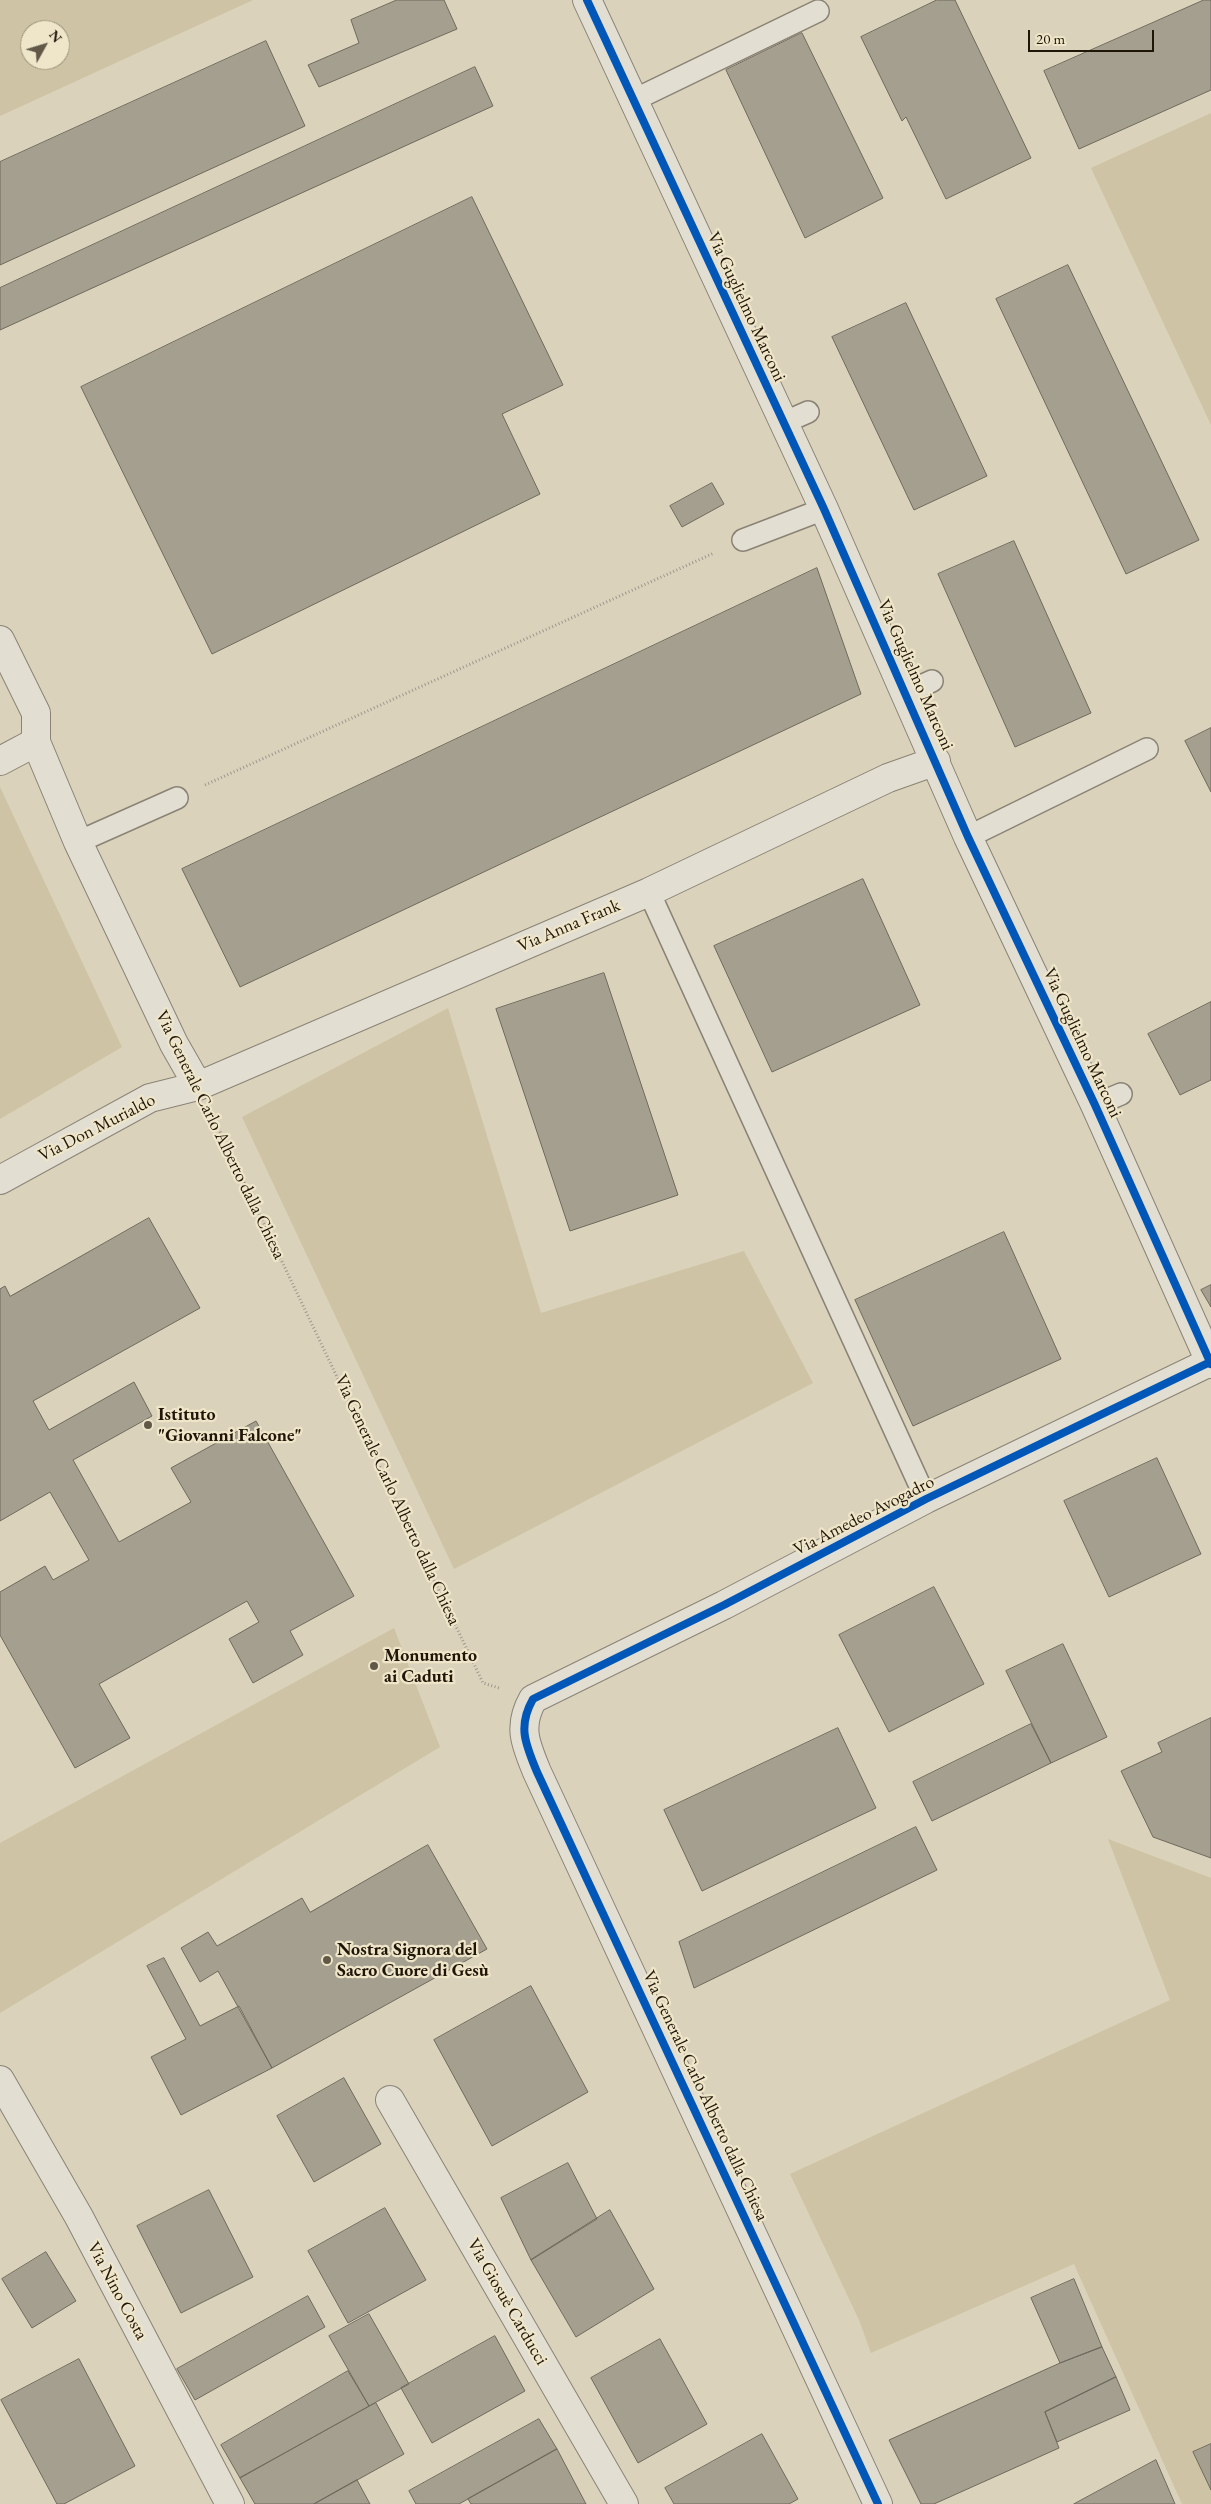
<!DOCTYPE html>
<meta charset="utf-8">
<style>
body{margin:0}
#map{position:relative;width:1211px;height:2504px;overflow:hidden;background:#dad2bb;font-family:"EB Garamond",serif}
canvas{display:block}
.north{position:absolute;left:20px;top:20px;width:50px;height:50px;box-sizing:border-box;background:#efe6ca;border:1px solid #9c937c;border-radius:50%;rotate:51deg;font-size:14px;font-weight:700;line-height:20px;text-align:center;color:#201608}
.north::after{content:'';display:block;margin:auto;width:18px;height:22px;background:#615847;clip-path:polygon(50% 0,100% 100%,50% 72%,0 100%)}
.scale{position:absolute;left:1028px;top:30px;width:126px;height:22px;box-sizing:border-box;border:2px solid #201608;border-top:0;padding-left:6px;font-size:15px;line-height:18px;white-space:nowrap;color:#201608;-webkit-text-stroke:4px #efe6ca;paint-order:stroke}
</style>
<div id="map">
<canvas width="1211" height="2504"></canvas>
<div class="north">N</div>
<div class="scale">20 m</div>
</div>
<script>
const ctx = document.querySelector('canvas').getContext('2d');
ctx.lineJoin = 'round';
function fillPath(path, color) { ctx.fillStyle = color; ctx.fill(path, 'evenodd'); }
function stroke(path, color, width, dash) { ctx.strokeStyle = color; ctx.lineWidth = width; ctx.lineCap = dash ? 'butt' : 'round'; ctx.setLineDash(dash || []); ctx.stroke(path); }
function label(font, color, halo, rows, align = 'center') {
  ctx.font = font + ' "EB Garamond",serif'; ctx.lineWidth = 4.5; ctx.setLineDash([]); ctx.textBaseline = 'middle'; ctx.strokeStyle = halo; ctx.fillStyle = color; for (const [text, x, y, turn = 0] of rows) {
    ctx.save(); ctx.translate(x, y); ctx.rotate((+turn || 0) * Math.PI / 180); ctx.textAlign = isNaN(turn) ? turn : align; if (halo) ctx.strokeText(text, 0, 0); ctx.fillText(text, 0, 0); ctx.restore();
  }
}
fillPath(new Path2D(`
 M0,0H253L0,116ZM30,30H60V60H30Z
 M1211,113V425L1091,168Z
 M0,787L122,1047L0,1119Z
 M448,1008L541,1313L744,1251L813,1383L454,1569L242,1117Z
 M394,1628L440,1747L0,2013V1843Z
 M1108,1839L1211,1878V2504H1182L1074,2264L871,2353L859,2320L790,2174L1170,2000Z`), '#cec3a4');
const building = new Path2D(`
 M397,0H444L457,29L319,87L308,65L359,43L351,20Z
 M937,0H955L1031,158L946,199L906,117L902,121L861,37Z
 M1204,0H1211V90L1079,149L1044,71Z
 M802,33L883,198L805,238L726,70Z
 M266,41L305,126L0,265V162Z
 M475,67L493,106L0,330V288Z
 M472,197L563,385L502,414L540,494L212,654L81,387Z
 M1068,265L1199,540L1126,574L996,299Z
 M906,303L987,476L914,510L832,337Z
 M712,483L724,504L682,527L670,506Z
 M1014,541L1091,713L1015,747L938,574Z
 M817,568L861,694L240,987L182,869Z
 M1211,728V792L1185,741Z
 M863,879L920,1005L772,1072L714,946Z
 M604,973L678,1195L570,1231L496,1009Z
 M1211,1002V1080L1180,1095L1148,1034Z
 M149,1218L200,1308L33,1401L49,1430L134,1382L152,1416L73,1460L119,1542L191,1502L171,1468L256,1421L354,1596L290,1631L303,1655L253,1683L229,1639L259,1622L247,1601L99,1684L130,1738L75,1768L0,1635V1592L45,1566L53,1580L89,1560L50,1492L0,1521V1289L5,1286L10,1296Z
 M1004,1232L1061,1359L913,1426L855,1300Z
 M1211,1285V1307L1201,1290Z
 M1157,1458L1201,1554L1109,1597L1064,1501Z
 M934,1587L984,1684L889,1732L839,1635Z
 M1063,1644L1107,1737L1051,1763L1006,1671Z
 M1211,1718V1858L1153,1837L1121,1771L1162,1752L1158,1743Z
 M1031,1724L1051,1763L932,1821L913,1782Z
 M838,1728L876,1808L702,1891L664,1810Z
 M916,1827L937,1870L694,1988L679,1942Z
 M428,1845L487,1949L272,2068L218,1971L200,1982L181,1948L208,1932L217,1946L302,1898L310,1912Z
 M164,1958L200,2026L239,2006L272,2068L181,2115L151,2057L186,2039L147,1966Z
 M531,1986L588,2092L492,2146L434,2040Z
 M344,2078L381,2144L314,2182L277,2116Z
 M568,2163L597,2219L531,2260L501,2198Z
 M209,2190L253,2277L181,2313L137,2226Z
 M385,2208L426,2280L348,2323L308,2251Z
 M610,2210L654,2289L576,2337L531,2260Z
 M46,2252L76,2301L32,2328L2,2279Z
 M1074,2279L1102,2347L1060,2363L1031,2298Z
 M308,2296L325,2327L195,2400L177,2369Z
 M369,2314L409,2384L369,2406L329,2336Z
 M495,2336L525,2391L432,2443L401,2388Z
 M660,2339L707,2424L638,2463L591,2378Z
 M1102,2347L1116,2377L1045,2412L1059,2448L934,2504H921L889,2440L1060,2363Z
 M79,2359L135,2466L64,2504H57L1,2400Z
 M348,2371L369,2406L240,2478L221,2445Z
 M1116,2377L1130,2410L1057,2442L1045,2412Z
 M376,2403L404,2454L314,2504H255L240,2478Z
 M539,2419L557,2449L459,2504H416L409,2491Z
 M762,2434L798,2499L789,2504H674L665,2488Z
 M1211,2444V2490L1193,2452Z
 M557,2449L586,2504H471L468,2499Z
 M1156,2460L1175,2504H1074Z
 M357,2480L370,2504H314Z`);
fillPath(building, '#a59f8f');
stroke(building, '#6f6a5d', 1);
const lane = new Path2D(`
 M634,100L818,11
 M783,423L808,412
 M743,540L824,509
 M906,693L932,681
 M968,837L1147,749
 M78,842L177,798
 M649,892L926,1499
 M1095,1105L1121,1094`);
const street = new Path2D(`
 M587,0L824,509L968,837L1095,1105L1211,1364
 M0,640L36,713V742L78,842L174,1044L198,1086
 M0,761L36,742
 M0,1180L150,1098L198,1086L649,892L888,778L936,761
 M0,2080L79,2217L230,2504
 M390,2100L624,2504
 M878,2504L537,1772C526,1745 517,1727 533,1699L724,1605L926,1499L1210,1362`);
stroke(lane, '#8a8375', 24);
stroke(street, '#8a8375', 30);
stroke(new Path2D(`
 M205,785L714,553
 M214,1119L483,1683L499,1688`), '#9d988e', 3, [1, 2.5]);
stroke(lane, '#e2ded2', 21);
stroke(street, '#e2ded2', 28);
stroke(new Path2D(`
 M587,0L824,509L968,837L1095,1105L1211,1364
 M878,2504L537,1772C526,1745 517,1727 533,1699L724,1605L926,1499L1210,1362`), '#0057b8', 8);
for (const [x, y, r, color] of [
 [148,1425,5,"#615847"],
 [374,1666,5,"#615847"],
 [327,1960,5,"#615847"]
]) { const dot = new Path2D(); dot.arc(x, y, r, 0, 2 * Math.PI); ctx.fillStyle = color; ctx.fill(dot); stroke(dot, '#efe6ca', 2); }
label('18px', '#201608', '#efe6ca', [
 ["Via Guglielmo Marconi",746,307,65],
 ["Via Guglielmo Marconi",915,675,66],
 ["Via Anna Frank",569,926,-23],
 ["Via Guglielmo Marconi",1082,1043,65],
 ["Via Don Murialdo",97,1128,-27],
 ["Via Generale Carlo Alberto dalla Chiesa",220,1135,64],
 ["Via Generale Carlo Alberto dalla Chiesa",397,1500,65],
 ["Via Amedeo Avogadro",864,1516,-27],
 ["Via Generale Carlo Alberto dalla Chiesa",705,2096,65],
 ["Via Nino Costa",117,2291,62],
 ["Via Giosuè Carducci",507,2302,60]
]);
label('bold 18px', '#201608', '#efe6ca', [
 ["Istituto",158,1415],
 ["\"Giovanni Falcone\"",158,1436],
 ["Monumento",384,1656],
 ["ai Caduti",384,1677],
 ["Nostra Signora del",337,1950],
 ["Sacro Cuore di Gesù",337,1971]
], 'left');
</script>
